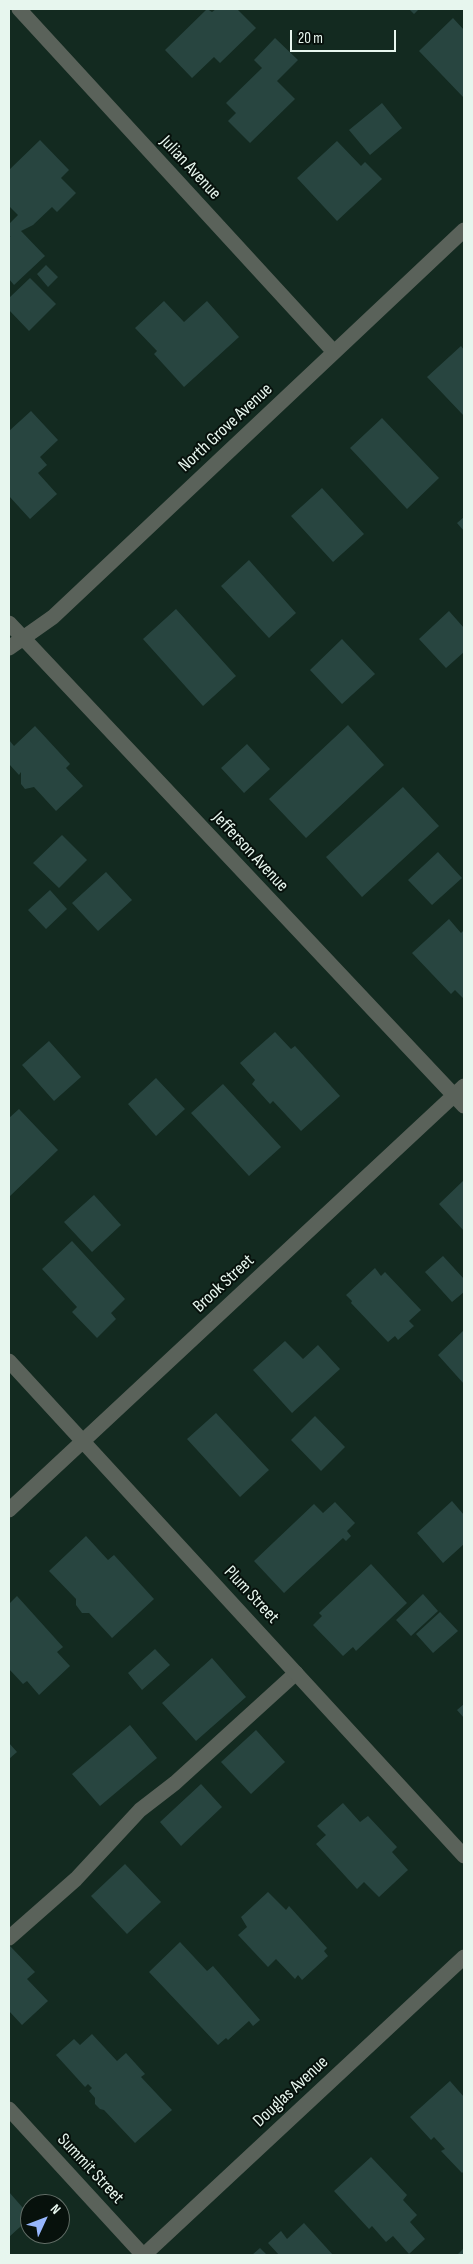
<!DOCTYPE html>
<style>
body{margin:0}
#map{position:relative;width:473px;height:2264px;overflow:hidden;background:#132a20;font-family:"Sofia Sans Condensed",sans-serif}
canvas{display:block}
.frame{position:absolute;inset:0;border:10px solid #e7f6ee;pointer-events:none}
.north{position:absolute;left:20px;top:2194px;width:50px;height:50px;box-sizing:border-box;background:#07110c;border:1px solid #616d66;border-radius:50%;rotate:47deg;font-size:14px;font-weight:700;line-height:20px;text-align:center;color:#e7f6ee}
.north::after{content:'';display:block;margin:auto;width:18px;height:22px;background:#96b6fd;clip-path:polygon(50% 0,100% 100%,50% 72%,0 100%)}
.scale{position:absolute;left:290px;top:30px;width:106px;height:22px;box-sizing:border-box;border:2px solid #e7f6ee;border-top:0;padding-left:6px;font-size:15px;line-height:18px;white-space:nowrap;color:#e7f6ee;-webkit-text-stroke:4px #07110c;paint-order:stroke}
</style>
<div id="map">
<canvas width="473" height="2264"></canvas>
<div class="frame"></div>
<div class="north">N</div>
<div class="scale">20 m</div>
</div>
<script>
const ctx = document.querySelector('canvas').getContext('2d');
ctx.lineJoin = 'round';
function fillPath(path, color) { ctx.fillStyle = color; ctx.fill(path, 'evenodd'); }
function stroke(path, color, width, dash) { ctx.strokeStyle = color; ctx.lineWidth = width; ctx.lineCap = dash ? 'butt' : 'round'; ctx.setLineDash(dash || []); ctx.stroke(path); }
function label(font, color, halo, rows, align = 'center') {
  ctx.font = font + ' "Sofia Sans Condensed",sans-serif'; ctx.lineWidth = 4; ctx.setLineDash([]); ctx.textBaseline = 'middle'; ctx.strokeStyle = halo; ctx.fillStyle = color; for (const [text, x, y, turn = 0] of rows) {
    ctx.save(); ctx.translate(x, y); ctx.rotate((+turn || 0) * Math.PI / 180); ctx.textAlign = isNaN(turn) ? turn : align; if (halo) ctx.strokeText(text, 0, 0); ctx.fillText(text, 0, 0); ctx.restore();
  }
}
fillPath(new Path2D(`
 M207,9L212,12L216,9H237L256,28L220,63L214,57L192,78L165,50Z
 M409,9H419L414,14Z
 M453,18L464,30V98L419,51Z
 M275,38L298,60L277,81L295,99L250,143L228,121L236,113L226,103L262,68L254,60Z
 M382,103L402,128L370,155L349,130Z
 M40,140L69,170L61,178L76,193L57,212L52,207L33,225L21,231L45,256L14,285L9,279V238L11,236L9,237V224L18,215L9,206V170Z
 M337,141L361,166L365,162L382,179L337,221L297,178Z
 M46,265L58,277L48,287L37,274Z
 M30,278L56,304L29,331L9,310V298Z
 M164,301L184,322L207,301L239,337L184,387L154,354L157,351L135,328Z
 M461,346L464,350V416L427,377Z
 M31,411L58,440L40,457L47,465L38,473L57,494L30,519L9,496V431Z
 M382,418L439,478L407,509L350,448Z
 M322,488L364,534L333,562L291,516Z
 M464,517V531L457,523Z
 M249,560L296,613L269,638L221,586Z
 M176,609L236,676L203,706L143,639Z
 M449,611L464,628V652L446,668L419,639Z
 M342,639L375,674L342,704L310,670Z
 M348,725L384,765L306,838L269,799Z
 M35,726L70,764L66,768L83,786L56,811L34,787L25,789L21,784V772L19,775L9,764V740L14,746Z
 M247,744L270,769L244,793L221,768Z
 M403,787L439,826L362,897L326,857Z
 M62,835L87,860L59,888L33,863Z
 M438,852L462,878L432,905L408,880Z
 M106,872L132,900L98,931L72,903Z
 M50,890L67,909L46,929L28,910Z
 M449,919L461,933L464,930V999L455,990L451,994L412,953Z
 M275,1032L291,1049L295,1046L340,1096L301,1131L273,1101L270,1104L252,1084L255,1080L240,1063Z
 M49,1041L81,1077L54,1101L22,1065Z
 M156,1078L185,1109L156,1136L128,1104Z
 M223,1084L281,1147L249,1176L191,1113Z
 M19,1109L58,1150L9,1197V1118Z
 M464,1180V1231L439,1204Z
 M94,1195L121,1225L92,1252L64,1222Z
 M72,1241L125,1299L111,1313L116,1319L97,1338L72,1312L77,1307L42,1269Z
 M443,1256L464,1279V1292L452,1302L425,1272Z
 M375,1268L381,1276L385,1272L421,1310L409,1321L414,1326L398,1340L395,1336L388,1342L351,1303L352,1301L346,1295Z
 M464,1330V1384L438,1355Z
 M285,1341L303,1359L318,1345L340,1369L292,1413L253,1370Z
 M216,1413L269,1470L240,1497L187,1439Z
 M315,1416L345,1447L321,1471L291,1440Z
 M452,1501L464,1515V1544L443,1563L417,1533Z
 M335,1502L355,1523L347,1531L351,1536L346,1541L343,1538L284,1593L254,1561L314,1504L323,1513Z
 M86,1536L108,1560L114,1555L154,1599L112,1638L89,1613H82L76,1605V1599L49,1571Z
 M371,1564L407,1603L356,1651L353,1647L343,1656L313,1625L322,1616L319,1613Z
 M423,1594L438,1611L411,1636L396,1620Z
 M17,1596L63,1647L57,1652L70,1666L39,1695L27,1681L23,1684L9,1669V1604Z
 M440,1612L458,1631L433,1653L416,1634Z
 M155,1649L170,1665L142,1690L128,1673Z
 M212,1658L246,1697L196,1741L162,1703Z
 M464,1704V1718L457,1710Z
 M130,1725L157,1758L100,1806L72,1774Z
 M256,1730L285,1762L251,1794L221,1762Z
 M9,1743L17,1752L9,1759Z
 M201,1784L222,1807L181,1846L160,1822Z
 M343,1803L360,1822L368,1816L397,1847L392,1852L408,1870L379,1897L364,1882L357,1889L316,1844L326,1835L317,1826Z
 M125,1864L161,1902L127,1934L91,1896Z
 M268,1892L286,1910L289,1906L327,1948L324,1951L328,1956L302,1980L298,1975L295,1979L276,1959L268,1967L238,1935L247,1927L241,1917Z
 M180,1942L207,1971L213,1966L260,2020L253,2026L249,2021L228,2040L226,2038L218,2045L149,1972Z
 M10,1946L35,1972L27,1979L48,2001L22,2025L9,2011Z
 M92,2034L117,2061L126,2053L145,2074L141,2077L172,2110L135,2143L104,2110L100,2109L95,2104V2098L89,2091L92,2088L88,2084L85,2087L56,2055L74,2039L80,2045Z
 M450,2081L464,2097V2171L462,2173L441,2151L445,2149L434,2137L431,2140L410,2117Z
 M371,2157L407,2195L403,2200L417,2215L410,2222L425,2239L409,2254L393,2236L386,2242L372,2226L369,2229L334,2191Z
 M9,2192L30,2216V2218L9,2237Z
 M304,2223L333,2255H279L268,2243L281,2231L287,2239Z
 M260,2248L267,2255H252Z
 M464,2248V2255H457Z`), '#284540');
stroke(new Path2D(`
 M9,1938L76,1879L140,1810L175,1783L296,1673`), '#5a625a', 15);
stroke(new Path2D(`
 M19,9L334,352
 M9,623L464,1106
 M9,648L53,617L464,230
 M9,1361L464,1856
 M9,1510L464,1086
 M9,2109L143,2255
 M144,2255L464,1957`), '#5a625a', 15);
label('18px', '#e7f6ee', '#07110c', [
 ["Julian Avenue",190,168,47],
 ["North Grove Avenue",226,428,-43],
 ["Jefferson Avenue",250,852,47],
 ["Brook Street",224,1284,-43],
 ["Plum Street",251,1595,47],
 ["Douglas Avenue",291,2092,-43],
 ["Summit Street",90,2169,47]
]);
</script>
